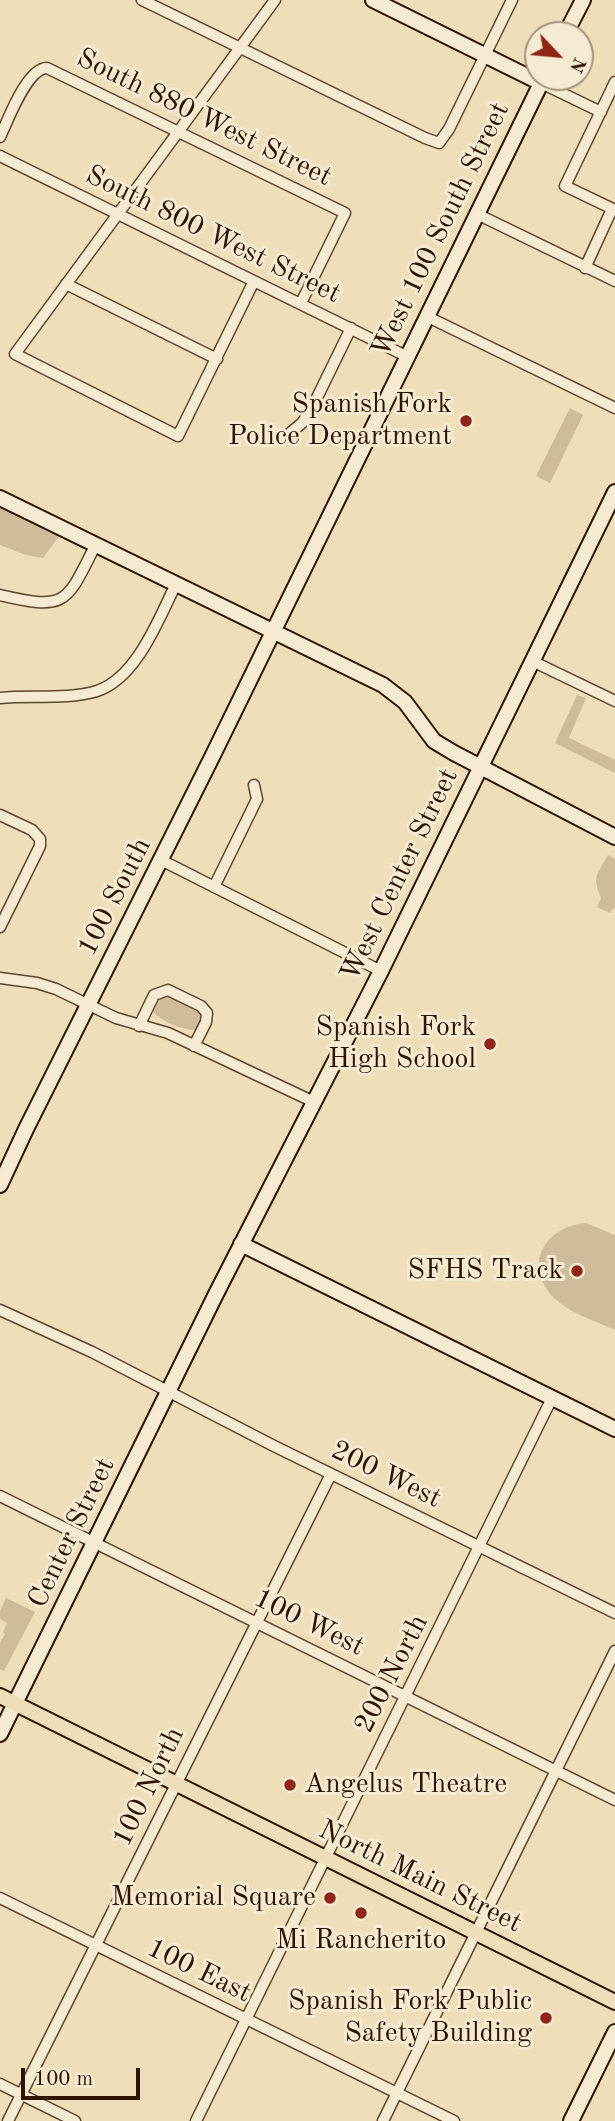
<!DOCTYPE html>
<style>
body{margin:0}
#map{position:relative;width:615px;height:2121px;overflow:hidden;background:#efdeba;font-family:"Old Standard TT",serif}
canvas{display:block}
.north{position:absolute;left:524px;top:21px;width:70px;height:70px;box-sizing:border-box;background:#f5ead2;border:2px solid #a5947e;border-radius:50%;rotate:116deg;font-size:19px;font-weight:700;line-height:28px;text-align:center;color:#2e1401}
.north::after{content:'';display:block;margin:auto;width:24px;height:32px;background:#8f2418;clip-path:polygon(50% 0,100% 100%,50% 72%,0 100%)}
.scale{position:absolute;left:21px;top:2068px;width:119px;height:32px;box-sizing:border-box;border:4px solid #2e1401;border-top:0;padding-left:9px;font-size:21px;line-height:24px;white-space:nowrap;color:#2e1401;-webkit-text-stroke:5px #f5ead2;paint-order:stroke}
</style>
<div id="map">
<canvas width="615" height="2121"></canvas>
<div class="north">N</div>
<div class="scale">100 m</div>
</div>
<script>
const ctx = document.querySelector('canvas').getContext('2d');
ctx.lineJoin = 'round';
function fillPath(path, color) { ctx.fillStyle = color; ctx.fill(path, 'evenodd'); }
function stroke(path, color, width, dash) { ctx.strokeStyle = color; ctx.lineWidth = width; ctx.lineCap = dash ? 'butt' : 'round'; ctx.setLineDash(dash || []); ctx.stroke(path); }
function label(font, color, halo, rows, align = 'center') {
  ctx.font = font + ' "Old Standard TT",serif'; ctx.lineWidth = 6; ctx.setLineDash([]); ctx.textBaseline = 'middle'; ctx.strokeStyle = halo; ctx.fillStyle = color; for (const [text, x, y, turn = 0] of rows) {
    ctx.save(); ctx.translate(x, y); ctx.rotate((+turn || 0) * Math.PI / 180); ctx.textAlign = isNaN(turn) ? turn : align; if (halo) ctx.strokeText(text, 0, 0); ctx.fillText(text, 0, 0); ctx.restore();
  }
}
fillPath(new Path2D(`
 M570,408L583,415L550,483L536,476Z
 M0,505L60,535L43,558L26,555L0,545Z
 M577,695L586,698L569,738L615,760V773L555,743Z
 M608,855L615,859V908L612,909L610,913L597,907L601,898C592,876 597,874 608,855Z
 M168,996L200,1013L201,1019L195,1030C183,1030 162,1022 153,1012L160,998Z
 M586,1223L615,1235V1330C587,1317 547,1307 540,1273C537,1261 540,1251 547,1242C557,1230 571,1224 586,1223Z
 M6,1598L35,1612L4,1671L0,1669V1643L5,1634L3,1632L7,1623L0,1619V1611Z`), '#cebc9b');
const street = new Path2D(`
 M142,0L425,138L439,143L449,129L512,0
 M615,82L565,186L615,210
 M541,83L601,112
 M0,137C8,120 27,68 47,68L345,213L301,303
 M0,156L406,356
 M479,215L615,281
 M585,268L612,209
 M254,281L178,436L15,354L275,0
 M66,284L217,359
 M426,316L615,408
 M290,433L302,423L310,412L351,328
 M0,595C68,611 66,603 96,544
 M532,661L615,701
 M0,698C30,695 68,700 97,691C137,678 159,618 176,584
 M0,815L32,830L40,839V846L0,927
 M161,860L381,971
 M214,887L257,799L254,785
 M0,978L37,983L56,989L116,1018L168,1033L314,1102
 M139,1026L154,995L168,990L201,1006L207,1013L206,1022L194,1046
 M0,1310L92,1352L274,1446L615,1613
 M0,1496L615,1800
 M0,1898L454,2121
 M0,2084L75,2121
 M8,2121L331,1474
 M196,2121C314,1880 434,1639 552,1398
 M383,2121L615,1651`);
const secondary = new Path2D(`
 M373,0L541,83
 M565,35L583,0
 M0,498L383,685L405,702L434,741L454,753L615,837
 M0,1185L26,1129L213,755L544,77
 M241,1244L615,1429
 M0,1734L216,1294L381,971L615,492
 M571,2121L615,2032`);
const primary = new Path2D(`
 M0,1696L615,2002`);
stroke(street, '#5e462f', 13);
stroke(secondary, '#2e1401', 18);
stroke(primary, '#2e1401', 18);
stroke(street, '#f5ead2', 10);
stroke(secondary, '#f5ead2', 14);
stroke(primary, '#efdeba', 14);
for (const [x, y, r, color] of [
 [466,421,7,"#8f2418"],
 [490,1044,7,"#8f2418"],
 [577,1271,7,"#8f2418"],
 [290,1785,7,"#8f2418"],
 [330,1898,7,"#8f2418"],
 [361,1913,7,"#8f2418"],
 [546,2018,7,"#8f2418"]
]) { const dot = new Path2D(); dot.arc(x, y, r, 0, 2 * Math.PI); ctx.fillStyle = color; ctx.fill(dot); stroke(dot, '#f5ead2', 2.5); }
label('28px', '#2e1401', '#f5ead2', [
 ["South 880 West Street",204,118,26],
 ["West 100 South Street",441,230,-64],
 ["South 800 West Street",213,235,26],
 ["West Center Street",400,875,-64],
 ["100 South",115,897,-63],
 ["200 West",386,1475,26],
 ["Center Street",72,1533,-64],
 ["100 West",309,1623,26],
 ["200 North",392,1674,-63],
 ["100 North",149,1787,-64],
 ["North Main Street",420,1877,26],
 ["100 East",199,1971,26]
]);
label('28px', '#2e1401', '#f5ead2', [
 ["Spanish Fork",452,405],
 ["Police Department",452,437],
 ["Spanish Fork",476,1028],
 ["High School",476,1060],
 ["SFHS Track",563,1271],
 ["Angelus Theatre",304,1785,"left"],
 ["Memorial Square",316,1898],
 ["Mi Rancherito",361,1941,"center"],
 ["Spanish Fork Public",532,2002],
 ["Safety Building",532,2034]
], 'right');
</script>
